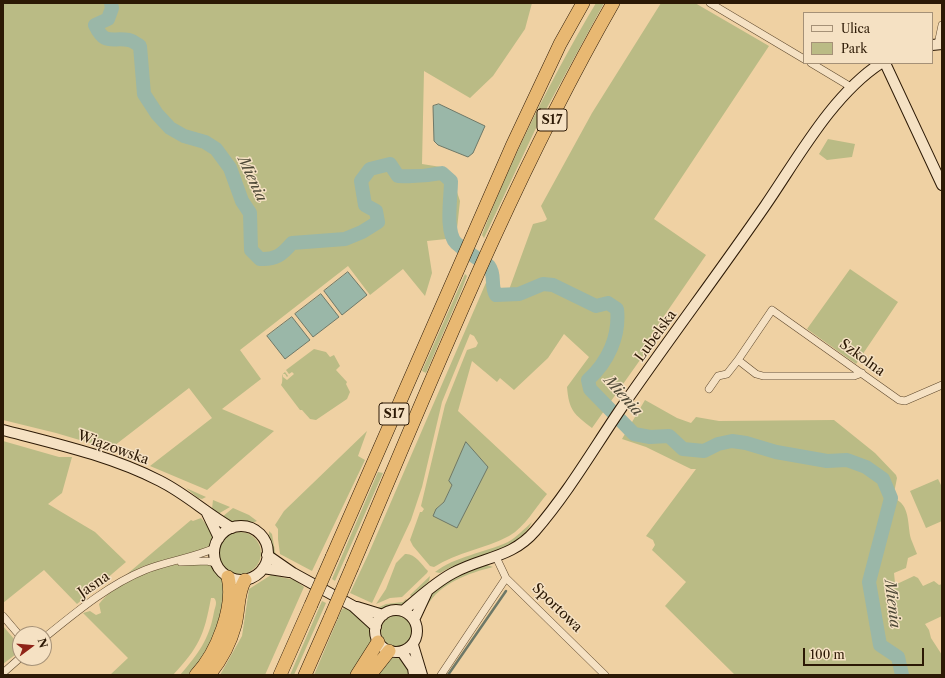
<!DOCTYPE html>
<meta charset="utf-8">
<style>
body{margin:0}
#map{position:relative;width:945px;height:678px;overflow:hidden;background:#efd1a3;font-family:"Libre Caslon Text",serif}
canvas{display:block}
.frame{position:absolute;inset:0;border:4px solid #2c1905;pointer-events:none}
.legend{position:absolute;left:803px;top:12px;width:130px;height:52px;box-sizing:border-box;background:#f5e1c3;border:1px solid #a59177;margin:0;padding:5px 7px;list-style:none;font-size:12px;color:#2c1905}
.legend li{display:flex;align-items:center;gap:8px;height:20px}
.legend b{width:20px;border:1px solid #a59177}
.north{position:absolute;left:12px;top:626px;width:40px;height:40px;box-sizing:border-box;background:#f5e1c3;border:1px solid #a59177;border-radius:50%;rotate:74deg;font-size:11px;font-weight:700;line-height:16px;text-align:center;color:#2c1905}
.north::after{content:'';display:block;margin:auto;width:14px;height:18px;background:#8f2418;clip-path:polygon(50% 0,100% 100%,50% 72%,0 100%)}
.scale{position:absolute;left:803px;top:648px;width:121px;height:18px;box-sizing:border-box;border:2px solid #2c1905;border-top:0;padding-left:5px;font-size:12px;line-height:14px;white-space:nowrap;color:#2c1905;-webkit-text-stroke:3px #f5e1c3;paint-order:stroke}
</style>
<div id="map">
<canvas width="945" height="678"></canvas>
<div class="frame"></div>
<ul class="legend">
<li><b style="height:5px;background:#f5e1c3"></b>Ulica</li>
<li><b style="height:11px;background:#babb85"></b>Park</li>
</ul>
<div class="north">N</div>
<div class="scale">100 m</div>
</div>
<script>
const ctx = document.querySelector('canvas').getContext('2d');
ctx.lineJoin = 'round';
function fillPath(path, color) { ctx.fillStyle = color; ctx.fill(path, 'evenodd'); }
function stroke(path, color, width, dash) { ctx.strokeStyle = color; ctx.lineWidth = width; ctx.lineCap = dash ? 'butt' : 'round'; ctx.setLineDash(dash || []); ctx.stroke(path); }
function label(font, color, halo, rows, align = 'center') {
  ctx.font = font + ' "Libre Caslon Text",serif'; ctx.lineWidth = 3; ctx.setLineDash([]); ctx.textBaseline = 'middle'; ctx.strokeStyle = halo; ctx.fillStyle = color; for (const [text, x, y, turn = 0] of rows) {
    ctx.save(); ctx.translate(x, y); ctx.rotate((+turn || 0) * Math.PI / 180); ctx.textAlign = isNaN(turn) ? turn : align; if (halo) ctx.strokeText(text, 0, 0); ctx.fillText(text, 0, 0); ctx.restore();
  }
}
fillPath(new Path2D(`
 M3,3H532L525,29L493,76L470,98L424,71L422,164L441,167L451,174L460,201L456,238L427,241L432,273L425,296L403,269L370,295L348,266L240,350L261,379L222,409L274,431L207,490L150,466L212,418L189,388L110,449L56,433L3,420Z
 M596,3H604L536,128L484,238L482,235C512,157 553,75 596,3Z
 M661,3H695L769,46L654,219L706,255L651,335L652,343L592,428C574,414 569,411 567,387L589,357L564,334L548,358L514,390L500,378L497,382L472,361L458,411L547,494C535,508 525,527 509,536C485,549 457,552 434,567L430,566L413,546L410,540L420,512H422L424,509L421,506L445,405L467,350L476,347L478,343L474,336L470,334L442,402L422,487L411,520L372,603L350,593L368,555L488,278L491,297L493,300L506,298L533,224L545,221L547,219L541,206L592,113ZM452,485L457,528L436,509L444,502Z
 M828,139L855,144L852,157L827,160L819,154Z
 M850,269L898,302L856,364L807,329Z
 M465,274L467,276L462,289L426,373L422,371Z
 M314,349L326,352L330,357L334,355L340,366L336,370L347,382L346,384L350,392L347,399L316,420L310,419L302,410H300L281,385C284,380 280,375 285,372L288,376L287,377L285,374H283V377L287,380L294,374L292,372L289,374L286,370Z
 M645,400L677,418L691,423L696,417L719,421L834,420L875,453L896,475L897,478L893,498C911,504 907,525 911,539C913,544 915,549 917,554L908,558L906,568L894,573L895,583H899L914,576L918,578L923,586L934,581L939,585L942,584V616L925,624L929,630L931,638L942,655V675H735L665,606L686,582L652,550L655,545L653,540L646,536L696,469H691L646,447L622,439Z
 M367,431L358,456L365,460L312,571L280,554L278,539V529L275,525L284,511Z
 M3,441L59,457H72L62,493L48,504L95,532L126,562L77,604L44,570L3,603Z
 M378,472L383,473L335,581L332,579Z
 M938,479L942,487V521L926,528L910,491Z
 M186,488L206,497L202,499L198,498Z
 M213,500L230,507L218,514L212,509Z
 M233,508L249,515L257,521C246,526 231,523 222,517Z
 M201,518L209,528L213,537L210,545L204,549L144,566L126,575L191,520L193,521Z
 M532,522C517,555 468,556 440,573L435,572C456,556 484,553 508,542C517,537 524,529 532,522Z
 M269,531L272,534L276,557L270,549Z
 M219 553a21 21 0 1 1 42 0a21 21 0 1 1-42 0Z
 M405,554C415,553 421,564 428,571L427,573L402,597L390,598L376,604L386,589L396,563Z
 M208,564L218,572L226,584C220,620 213,647 189,675H180C198,654 209,640 214,612C215,607 218,602 214,598H211C204,636 199,647 173,675H110L128,658L83,613L90,611L96,615L101,613L99,604C115,583 148,571 173,565C185,563 197,564 208,564Z
 M487,565L493,567C469,573 440,583 427,606H424C433,582 465,570 487,565Z
 M271,575L295,580L304,587L265,675H220L242,636L249,589Z
 M430,576L429,581L413,598L410,595Z
 M406,599L409,602L402,606L375,609L386,604L403,602Z
 M322,601L326,603L294,675H290Z
 M348,607L369,625L372,643L351,675H314L342,609Z
 M381 631a16 16 0 1 1 32 0a16 16 0 1 1-32 0Z
 M3,626L20,646V651L3,664Z
 M393,657L405,660L411,675H375L383,663Z`), '#babb85');
const water = new Path2D(`
 M439,104L485,126L473,153L468,157L438,145L434,141L433,106Z
 M348,272L367,295L342,315L324,291Z
 M321,294L339,317L313,337L295,314Z
 M292,317L310,340L285,359L267,336Z
 M466,442L488,467L457,528L433,516L436,509L444,502L452,485L449,481Z`);
fillPath(water, '#9ab7a8');
stroke(water, '#6e7867', 1);
stroke(new Path2D(`
 M448,675L506,591`), '#6e7867', 2.5);
stroke(new Path2D(`
 M111,3L112,8L108,19L95,25C105,46 111,37 129,40C133,41 137,44 140,46L144,94L157,114L170,128L184,136L205,142L216,149L230,168L242,201L250,213L251,250L260,259C275,260 282,255 292,243L345,239L362,232L378,222L376,211L365,205L361,181L370,169L390,164L398,176C413,177 427,176 442,173L451,181C451,197 445,232 456,243C466,252 479,259 489,266C496,275 490,286 496,295L519,294L543,284L553,285L596,306L608,303L617,309C620,336 608,362 588,380L590,389L634,434L650,437L669,436L683,449L704,451L718,444L732,441L746,443L776,452L827,461L847,460L866,467L883,479L891,498L869,582L880,645L898,657L902,675`), '#9ab7a8', 14);
const street = new Path2D(`
 M710,3L804,59
 M938,44L942,25
 M811,63L851,87
 M862,373L854,376H763L756,374L738,360L772,310L899,400L905,401L942,385
 M709,389L718,376L727,374L738,360
 M496,557L506,578L605,675
 M181,562L207,561L216,563
 M3,616L20,636
 M44,638C75,613 108,585 145,570C168,561 193,558 215,548
 M3,673L20,658
 M441,675L506,578`);
const secondary = new Path2D(`
 M932,45L942,44
 M885,63L942,185
 M3,430C57,444 111,456 160,481C186,494 207,514 232,528
 M206,511L219,538
 M214 553a27 27 0 1 1 54 0a27 27 0 1 1-54 0Z
 M267,555L293,573L353,606L376,627
 M263,568L289,572
 M357,607L383,615
 M375 631a21 21 0 1 1 42 0a21 21 0 1 1-42 0Z
 M403,611C419,598 434,583 453,573C482,557 512,558 535,531C568,493 594,448 622,407C669,339 718,274 765,206C798,158 832,95 881,63
 M414,620L427,592
 M413,645L422,675
 M402,652L413,668L414,675`);
const highway = new Path2D(`
 M332,557L512,146L560,44L583,3
 M352,567C433,377 510,183 613,3
 M196,675C217,653 235,607 228,577
 M209,675C221,660 230,644 235,625C239,610 237,593 245,580
 M280,675L311,605
 M305,675L331,616
 M357,675L378,642
 M370,675L389,651`);
stroke(street, '#5d472c', 8);
stroke(secondary, '#2c1905', 12);
stroke(highway, '#2c1905', 14);
stroke(street, '#f5e1c3', 7);
stroke(secondary, '#f5e1c3', 10);
stroke(highway, '#e8b872', 13);
const highwayBridge = new Path2D(`
 M311,605L332,557
 M331,616L352,567`);
stroke(highwayBridge, '#2c1905', 14, []);
stroke(highwayBridge, '#e8b872', 13);
for (const [x, y, w] of [
 [552,120,30],
 [394,414,30]
]) { const box = new Path2D(); box.roundRect(x - w / 2, y - 11, w, 22, 3); ctx.fillStyle = '#f5e1c3'; ctx.fill(box); stroke(box, '#2c1905', 1); }
label('bold 13px', '#2c1905', null, [
 ["S17",552,120],
 ["S17",394,414]
]);
label('14px', '#2c1905', '#f5e1c3', [
 ["Lubelska",656,336,-54],
 ["Szkolna",862,358,36],
 ["Wiązowska",113,448,20],
 ["Jasna",94,585,-34],
 ["Sportowa",557,608,44]
]);
label('italic 15px', '#4d4836', '#f5e1c3', [
 ["Mienia",252,179,65],
 ["Mienia",623,396,48],
 ["Mienia",892,604,83]
]);
</script>
